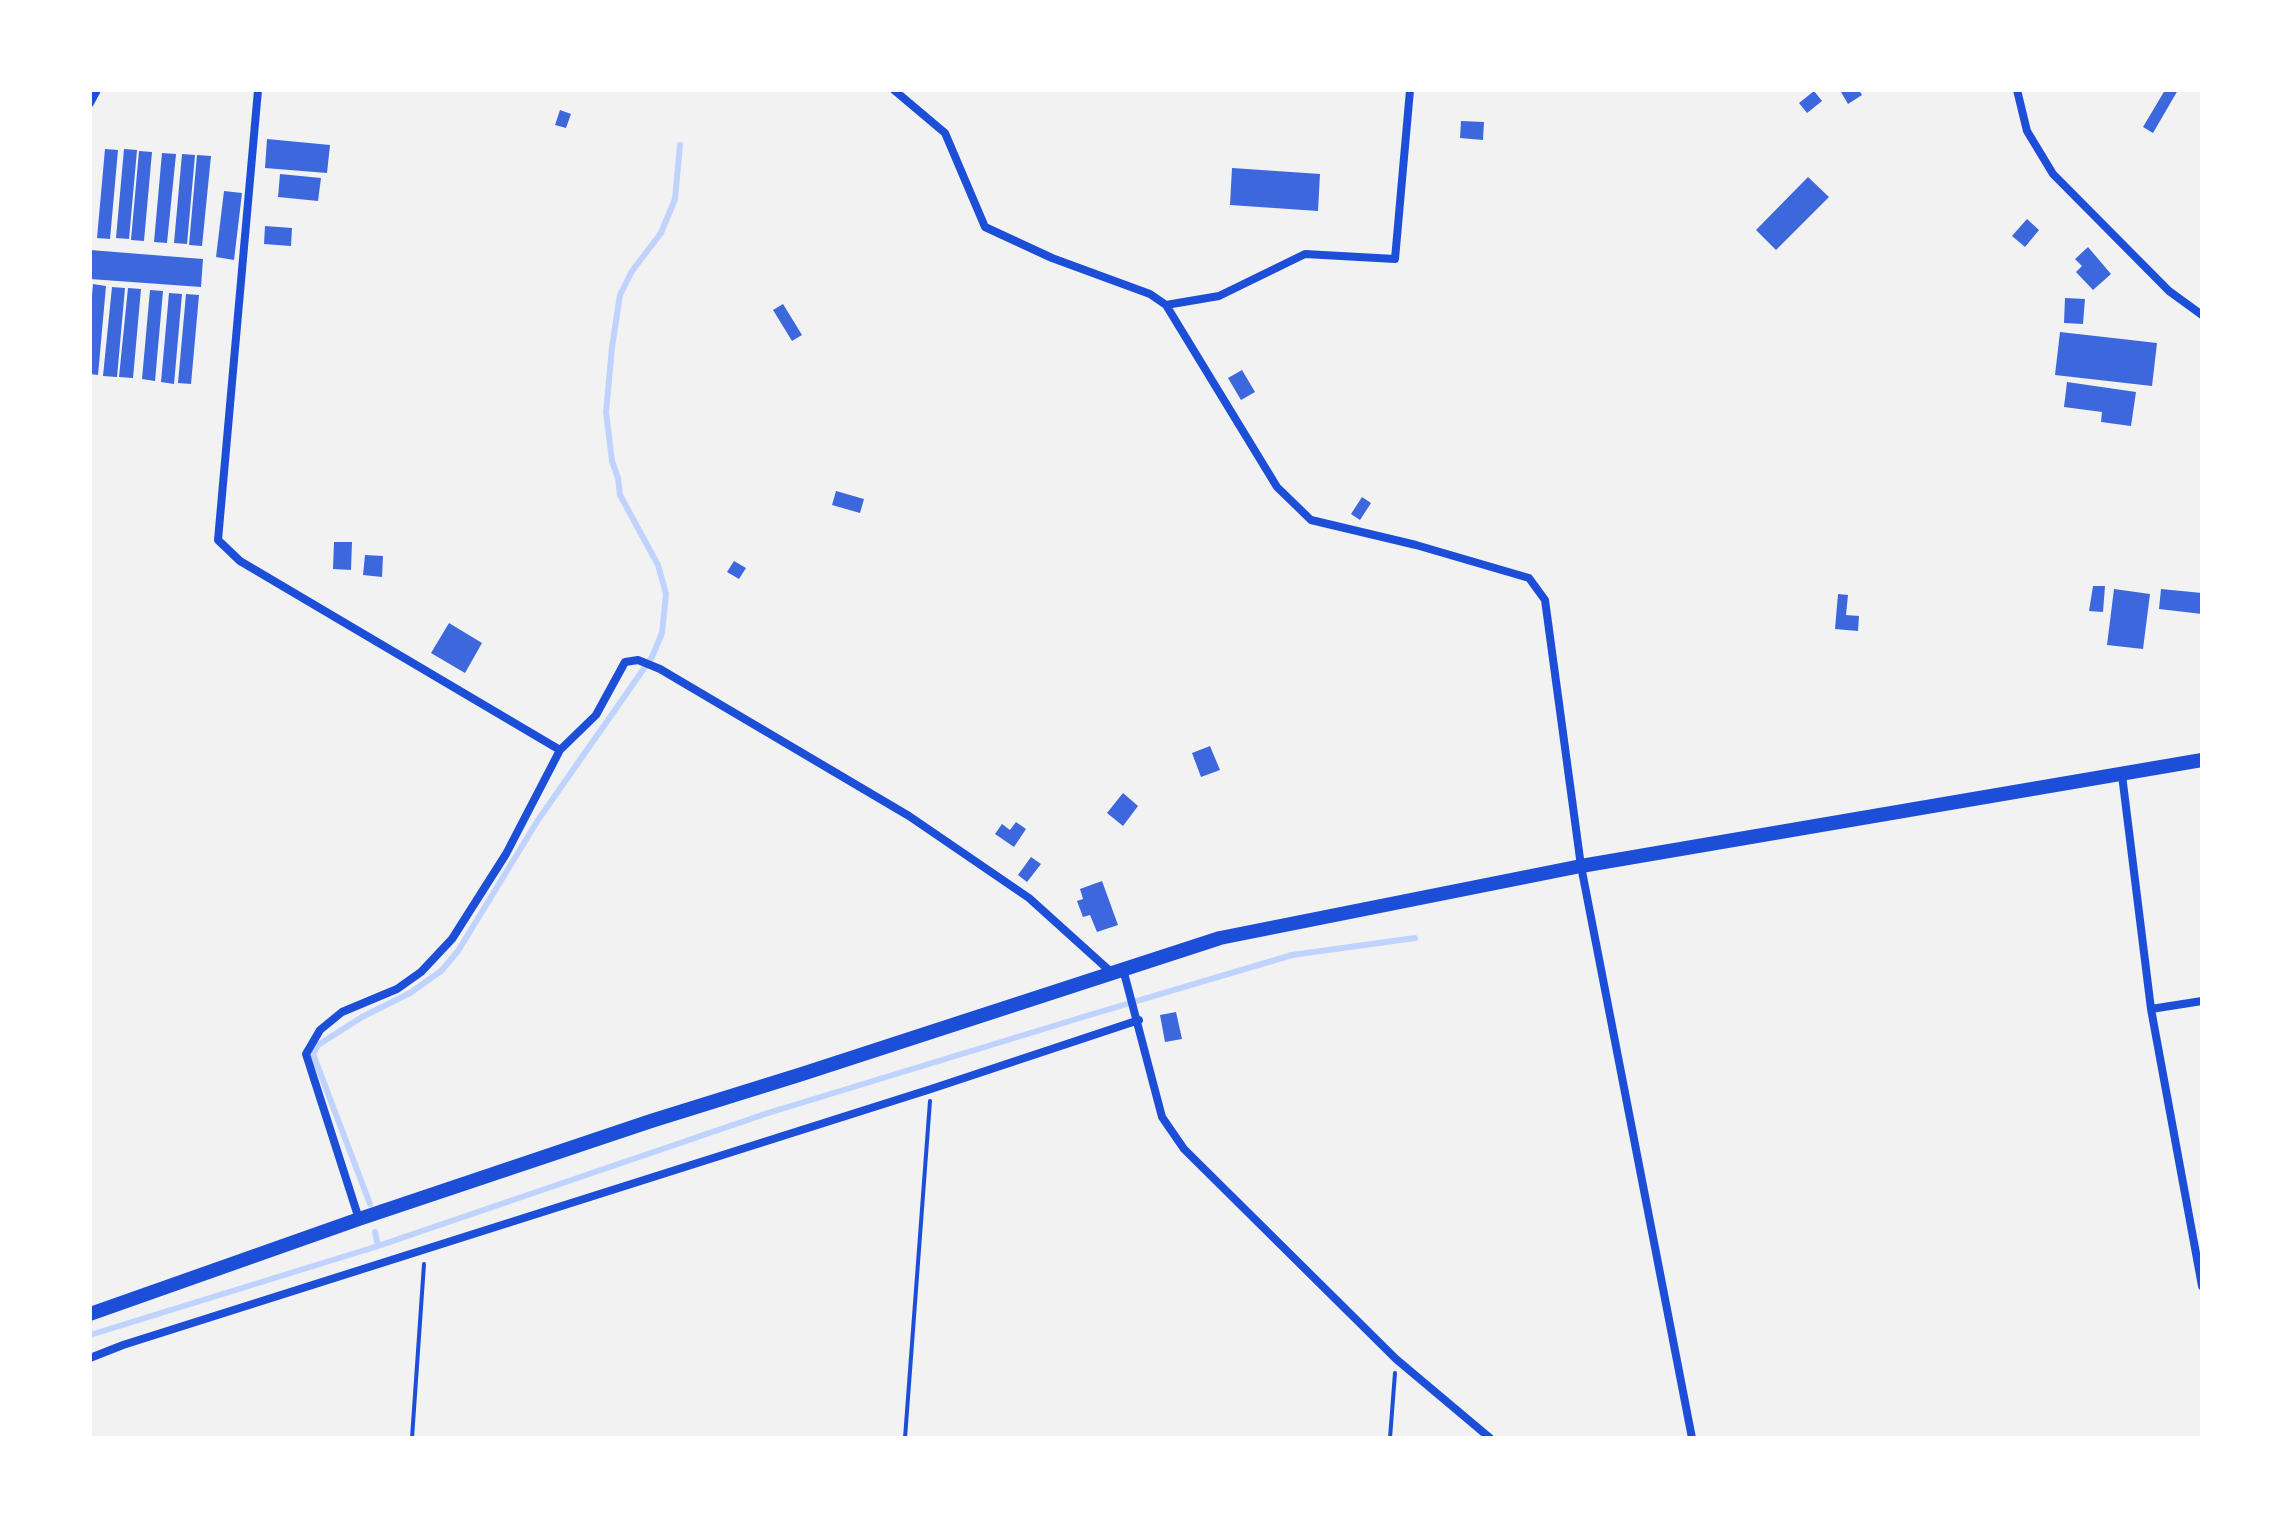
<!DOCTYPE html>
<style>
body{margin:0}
#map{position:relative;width:2292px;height:1528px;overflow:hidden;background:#f2f2f2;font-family:"PT Sans",sans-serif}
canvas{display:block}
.frame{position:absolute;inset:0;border:92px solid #fff;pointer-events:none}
</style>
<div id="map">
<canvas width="2292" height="1528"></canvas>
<div class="frame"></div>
</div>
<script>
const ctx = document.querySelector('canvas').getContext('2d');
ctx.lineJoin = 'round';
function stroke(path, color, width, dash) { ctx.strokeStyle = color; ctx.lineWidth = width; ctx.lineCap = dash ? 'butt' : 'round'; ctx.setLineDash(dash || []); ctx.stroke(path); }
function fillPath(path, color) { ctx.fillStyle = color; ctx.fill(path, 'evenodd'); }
stroke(new Path2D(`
 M370,1204L313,1054L318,1045L362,1017L410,993L441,971L458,951L538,820L652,657L662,633L666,594L658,565L620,495L618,478L612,461L606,412L612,347L620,295L632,271L661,233L675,199L680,145
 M375,1232L378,1246
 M90,1335L378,1246L768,1113L1083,1017L1292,955L1415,938`), '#bfd3fe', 6);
fillPath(new Path2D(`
 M1845,90H1859L1862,95L1848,104L1841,92Z
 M2165,90H2178L2153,133L2143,127Z
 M1814,91L1822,101L1807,113L1799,103Z
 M560,110L571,114L566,128L555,125Z
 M1461,121L1484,122L1483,140L1460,138Z
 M267,139L330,145L327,173L265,168Z
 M105,149L118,150L110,239L97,238Z
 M124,149L137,150L129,239L116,238Z
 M139,151L152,152L144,241L131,240Z
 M162,153L176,154L167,243L154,242Z
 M182,154L195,155L187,244L174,243Z
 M197,155L211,156L202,246L189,245Z
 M1232,168L1320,174L1318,211L1230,205Z
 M280,174L321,178L318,201L278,197Z
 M1808,177L1829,197L1776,250L1756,230Z
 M224,191L242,193L234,260L216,257Z
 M2027,219L2039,230L2025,247L2012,236Z
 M265,226L292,228L291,246L264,244Z
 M2088,247L2111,274L2093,290L2076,272L2082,266L2075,259Z
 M90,250L203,259L201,287L90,279Z
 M93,284L106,286L98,375L90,374V319Z
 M112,287L125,288L117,377L103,376Z
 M128,288L141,289L133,378L119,377Z
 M150,290L163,291L155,381L142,379Z
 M169,293L182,294L174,384L161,382Z
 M186,294L199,295L191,384L178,383Z
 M2065,298L2085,299L2083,324L2064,323Z
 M783,304L802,335L792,341L773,310Z
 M2060,332L2157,343L2152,386L2055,375Z
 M1242,370L1255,392L1241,400L1228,378Z
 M2067,382L2136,392L2131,426L2101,422L2102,412L2064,407Z
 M836,491L864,499L860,513L832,505Z
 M1362,497L1371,503L1360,520L1351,514Z
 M334,542H352L351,570L333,569Z
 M365,555L383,556L382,577L363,575Z
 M734,561L746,568L739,579L727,572Z
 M2093,586H2105L2103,612L2089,611Z
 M2114,589L2150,594L2143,649L2107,645Z
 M2161,589L2202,593V614L2159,609Z
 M1838,594L1848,595L1846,615L1859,616L1858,631L1835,629Z
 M449,623L482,643L465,673L431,653Z
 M1210,746L1220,770L1201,777L1192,753Z
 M1123,793L1138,806L1123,826L1107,813Z
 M1016,822L1026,829L1014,847L995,834L1002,824L1010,830Z
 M1031,857L1041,864L1027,882L1018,875Z
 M1102,881L1118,925L1097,932L1090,915L1083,917L1077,901L1083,899L1080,889Z
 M1176,1012L1182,1039L1165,1042L1160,1015Z`), '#3d67dc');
stroke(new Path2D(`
 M412,1438L424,1264
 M905,1438L930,1101
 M1390,1438L1395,1373`), '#1d4ed8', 4);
stroke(new Path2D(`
 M258,90L218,540L240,561L560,750
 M894,90L945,133L985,227L1052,258L1150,294L1166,305L1277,487L1311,520L1416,545L1529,578L1545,600L1581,866L1692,1438
 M2017,90L2027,131L2053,174L2169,291L2202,315
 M90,103L97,90
 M1166,305L1219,296L1305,254L1395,259L1410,90
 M2122,775L2151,1009L2202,1286
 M1123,969L1162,1117L1184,1149L1396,1359L1490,1438
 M2151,1009L2202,1001
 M359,1219L306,1054L320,1030L342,1012L397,989L421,972L452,939L506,854L560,750L596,715L625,662L638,660L660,669L909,816L1029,898L1111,972
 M90,1358L123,1345L931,1089L1139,1020`), '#1d4ed8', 8);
stroke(new Path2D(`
 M90,1314L359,1219L651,1121L802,1074L1220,938L1581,866L2202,760`), '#1d4ed8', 14);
</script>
